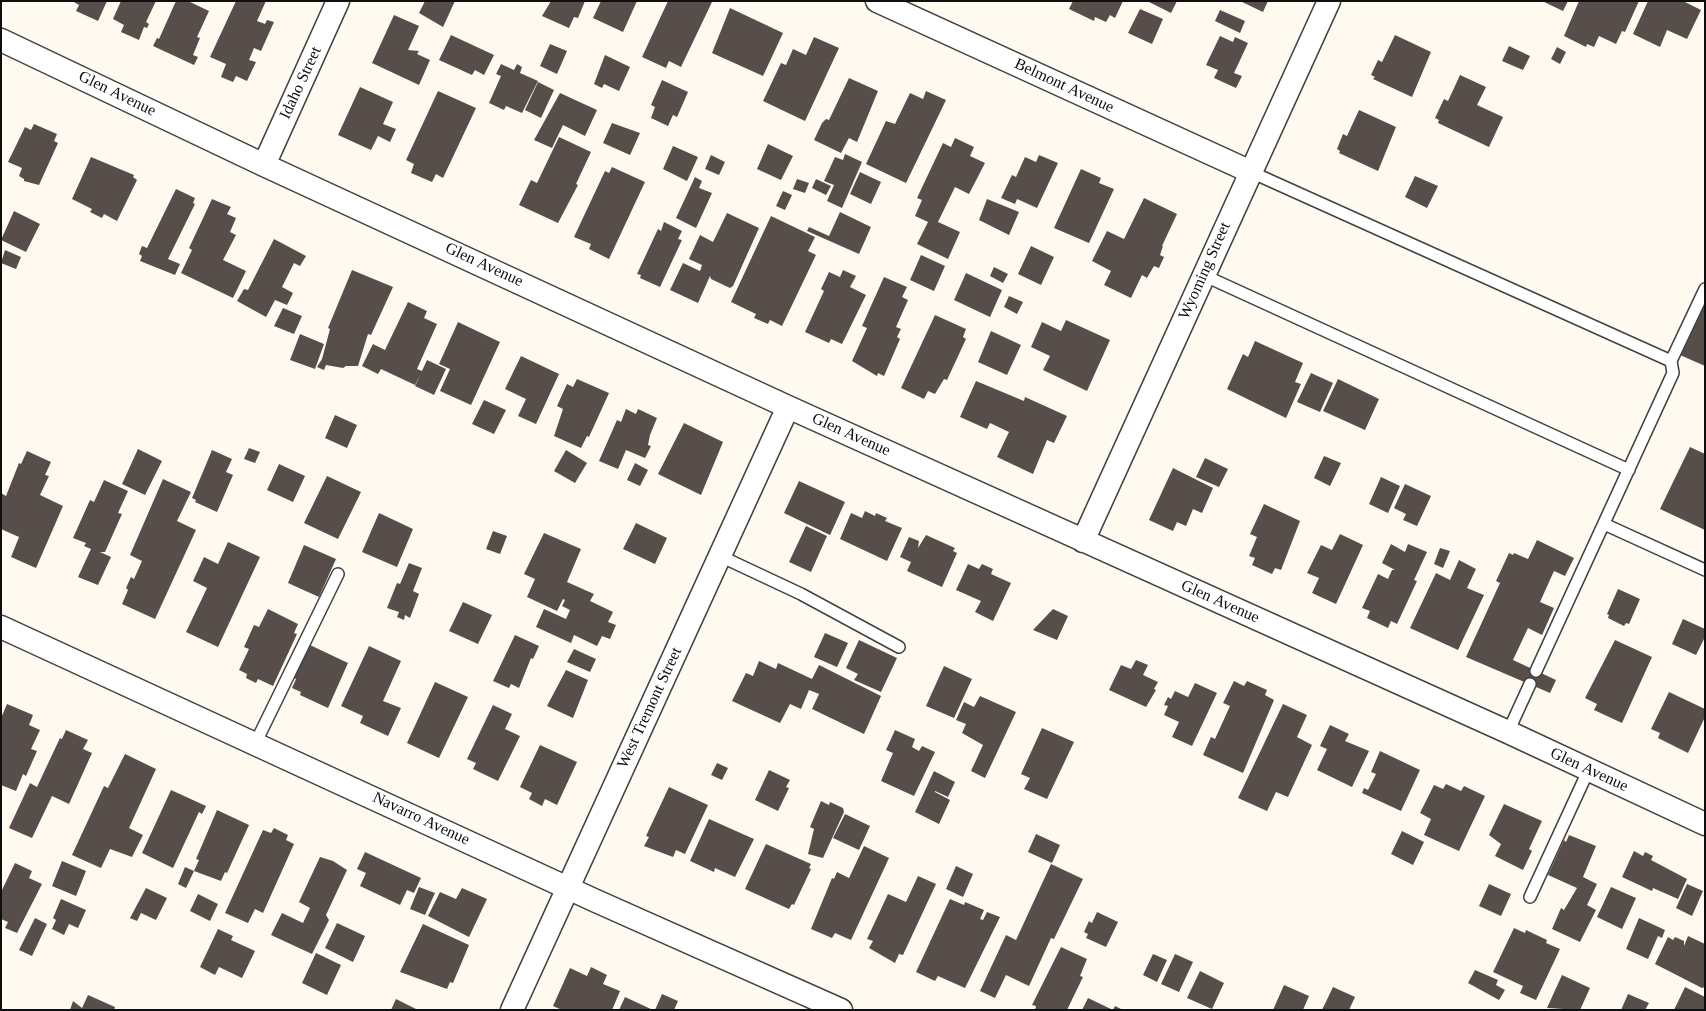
<!DOCTYPE html>
<style>
body{margin:0}
#map{position:relative;width:1706px;height:1011px;overflow:hidden;background:#fffaf0;font-family:Georgia,serif}
canvas{display:block}
.frame{position:absolute;inset:0;border:2px solid #0e0e0e;pointer-events:none}
</style>
<div id="map">
<canvas width="1706" height="1011"></canvas>
<div class="frame"></div>
</div>
<script>
const ctx = document.querySelector('canvas').getContext('2d');
ctx.lineJoin = 'round';
function fillPath(path, color) { ctx.fillStyle = color; ctx.fill(path, 'evenodd'); }
function stroke(path, color, width, dash) { ctx.strokeStyle = color; ctx.lineWidth = width; ctx.lineCap = dash ? 'butt' : 'round'; ctx.setLineDash(dash || []); ctx.stroke(path); }
function label(font, color, halo, rows, align = 'center') {
  ctx.font = font + ' Georgia,serif'; ctx.lineWidth = 5; ctx.setLineDash([]); ctx.textBaseline = 'middle'; ctx.strokeStyle = halo; ctx.fillStyle = color; for (const [text, x, y, turn = 0] of rows) {
    ctx.save(); ctx.translate(x, y); ctx.rotate((+turn || 0) * Math.PI / 180); ctx.textAlign = isNaN(turn) ? turn : align; if (halo) ctx.strokeText(text, 0, 0); ctx.fillText(text, 0, 0); ctx.restore();
  }
}
fillPath(new Path2D(`
 M72,1H107L98,21L76,11L79,5Z
 M121,1H156L146,22L149,24L147,28L144,27L139,40L121,32L124,25L113,19Z
 M176,1H188L209,11L197,37L200,38L193,55L198,57L194,65L153,46L157,38L159,39Z
 M236,1H266L257,21L265,24L267,20L274,22L261,51L254,48L249,60L256,62L247,81L236,76L233,82L221,77L226,64L210,57Z
 M425,1H455L443,27L419,13Z
 M551,1H585L578,18L574,17L569,28L542,16Z
 M601,1H637L623,32L593,18Z
 M668,1L712,2L681,67L669,61L666,68L642,57Z
 M1073,1H1123L1115,18L1110,15L1106,22L1095,17L1094,21L1069,9Z
 M1147,1H1177L1171,13Z
 M1240,1H1268L1263,12Z
 M1542,1H1568L1563,11Z
 M1579,1H1639L1625,32L1622,31L1616,44L1599,36L1594,47L1587,44L1586,47L1564,36Z
 M1648,1H1683L1701,10L1687,39L1667,30L1660,47L1633,34Z
 M730,8L783,33L763,76L712,53Z
 M1140,9L1163,19L1152,44L1128,33Z
 M1220,10L1245,21L1240,33L1215,21Z
 M394,15L419,26L408,50L419,51L417,54L430,60L419,85L372,63Z
 M451,35L494,55L484,75L475,70L472,75L439,60Z
 M1395,35L1431,52L1412,97L1373,79L1375,77L1371,75L1378,60L1382,62Z
 M1220,36L1233,42L1235,37L1248,43L1234,73L1242,76L1236,88L1214,78L1218,70L1206,65Z
 M814,37L839,48L805,121L763,101L781,63L786,65L793,49L806,55Z
 M550,44L567,51L557,74L540,66Z
 M1509,46L1530,56L1523,70L1502,61Z
 M1557,47L1566,52L1560,64L1551,59Z
 M605,55L630,67L619,91L604,84L602,88L594,84Z
 M501,64L514,70L517,64L522,67L520,73L538,81L522,113L506,106L504,110L489,103L501,76L496,74Z
 M1460,75L1486,87L1477,105L1503,117L1489,147L1438,123L1439,120L1435,118L1444,99L1448,101Z
 M849,78L878,91L857,142L849,138L841,153L814,140L822,123L826,119L829,120Z
 M662,80L688,92L677,117L673,115L668,126L651,118L655,107L651,105Z
 M538,82L554,90L541,118L525,110Z
 M360,87L393,102L383,124L396,129L390,142L378,136L371,150L338,135Z
 M438,91L476,108L443,178L436,174L432,182L411,173L414,164L406,160Z
 M926,91L946,100L906,183L866,164L886,121L895,124L910,93L923,99Z
 M560,93L597,110L585,136L563,125L552,148L534,140Z
 M1359,110L1396,127L1378,171L1339,153L1340,151L1337,149L1343,134L1347,136Z
 M612,123L640,133L630,155L603,143Z
 M34,124L57,134L54,141L58,143L39,185L24,181V179L19,176L22,168L8,162L25,127L31,130Z
 M559,137L591,152L576,184L578,185L558,223L519,205L531,180L537,183Z
 M955,138L974,147L970,156L985,163L969,194L955,187L938,222L960,232L948,259L917,244L928,222L915,216L922,200L917,198L943,143L951,147Z
 M768,144L793,156L781,180L757,169Z
 M673,146L698,157L687,181L663,169Z
 M845,154L862,162L842,208L827,201L834,185L824,181L835,157L843,160Z
 M711,155L725,162L719,175L705,169Z
 M1039,155L1058,163L1037,208L1017,199L1015,204L1001,198L1012,175L1016,177L1025,157L1036,162Z
 M91,157L134,175L133,177L137,180L117,221L104,214L102,218L90,212L92,209L72,199Z
 M612,167L645,182L609,259L589,249L591,244L574,237L605,171L609,173Z
 M1081,169L1101,178L1099,183L1114,189L1089,243L1054,228Z
 M860,172L881,182L871,204L850,194Z
 M1415,176L1438,186L1427,208L1405,197Z
 M695,177L702,181L699,188L712,193L696,228L676,218Z
 M797,179L809,183L805,193L793,189Z
 M816,179L831,186L826,195L812,188Z
 M176,189L195,198L193,203L195,204L168,259L180,264L175,275L140,261L142,256L139,254L142,246L147,248Z
 M783,191L792,195L785,210L776,206Z
 M1144,198L1177,214L1162,246H1163L1160,255L1164,257L1159,268L1154,266L1147,278L1142,275L1131,298L1104,285L1111,271L1092,261L1107,231L1124,239Z
 M212,199L231,207L227,214L236,218L230,232L236,235L223,260L246,271L233,298L181,273L192,250L189,248Z
 M987,199L1019,212L1009,235L979,220Z
 M14,211L40,224L26,252L1,240Z
 M840,212L871,227L859,254L807,231L809,227L829,236Z
 M727,213L759,228L733,286L730,288L711,279L710,276L698,303L670,290L683,263L700,271L702,265L689,259L700,235L713,242Z
 M771,216L815,237L808,251L816,255L782,326L770,320L768,324L754,318L756,314L731,302Z
 M664,222L682,231L678,239L682,240L660,287L640,278L641,275L637,274L658,229L661,231Z
 M274,239L306,256L300,266L294,263L282,287L293,293L287,305L275,300L266,317L237,301L244,289L248,290Z
 M1031,246L1054,257L1041,285L1018,274Z
 M5,250L21,257L16,269L1,263Z
 M921,255L945,266L934,291L910,280Z
 M994,267L1008,274L1003,283L990,276Z
 M352,270L393,287L371,335L368,334L358,366H346L343,368L326,365L324,370L317,367L322,359L330,329L328,328Z
 M843,270L856,276L850,287L866,295L842,344L831,339L829,343L805,332L824,291L821,289L829,272L840,277Z
 M966,273L1002,290L990,317L954,300Z
 M884,277L907,287L902,297L908,300L896,327L901,329L897,337L900,339L884,376L878,373L877,376L852,361L867,328L862,326Z
 M1009,296L1023,302L1017,314L1004,307Z
 M408,302L427,311L424,318L437,324L417,369L422,371L415,385L381,369L378,374L362,366L373,344L385,350Z
 M1705,302V366L1680,355Z
 M283,308L302,316L294,334L274,326Z
 M935,315L966,329L963,337L966,339L947,380L944,379L935,394L928,391L924,399L901,388Z
 M1066,320L1110,340L1087,391L1043,370L1050,356L1031,347L1042,322L1061,331Z
 M458,322L500,342L471,405L440,391L450,369L439,364Z
 M991,331L1021,345L1007,375L978,362Z
 M300,334L324,344L315,369L290,360Z
 M1255,341L1303,363L1295,382L1301,384L1286,418L1227,389L1243,354L1248,357Z
 M521,356L559,374L536,424L518,416L526,399L505,389Z
 M427,360L446,369L434,395L415,386Z
 M1311,373L1333,383L1320,412L1297,402Z
 M577,379L609,393L589,437L587,436L581,448L554,436L563,409L557,406L567,384L573,387Z
 M1338,379L1379,399L1365,430L1323,411Z
 M976,381L1024,401L1025,397L1067,416L1054,443L1047,440L1033,474L997,457L1009,432L990,423L987,429L960,417Z
 M484,400L506,410L494,434L472,424Z
 M626,409L636,414L638,409L657,418L650,435L648,445L651,446L645,458L626,450L618,469L599,461L617,420L621,422Z
 M335,415L357,425L347,448L325,438Z
 M684,423L723,442L701,495L658,474Z
 M1690,447L1705,454V530L1660,509Z
 M249,448L260,452L255,463L244,459Z
 M138,449L162,461L145,495L122,484Z
 M212,450L232,459L226,472L233,475L217,512L195,502L196,500L192,498Z
 M566,450L587,463L575,483L554,471Z
 M27,451L51,462L45,475L49,476L40,495L63,506L36,568L11,557L19,537L1,529V493L6,496L19,463L21,464Z
 M1324,456L1341,463L1330,486L1314,478Z
 M1205,458L1228,469L1219,487L1196,477Z
 M635,463L648,470L640,486L627,480Z
 M279,464L305,476L293,502L267,490Z
 M1173,468L1213,488L1202,513L1193,509L1186,526L1177,522L1173,531L1149,520Z
 M327,476L361,492L338,539L304,523Z
 M1381,477L1400,486L1388,513L1369,504Z
 M163,479L191,492L177,521L196,530L155,619L122,604L128,590L126,588L131,577L134,579L142,561L130,555Z
 M104,480L128,491L118,513L122,514L105,552H100L111,557L98,585L78,577L91,549L84,546L86,543L73,538L90,500L94,502Z
 M799,481L845,502L830,535L784,513Z
 M1405,484L1431,496L1417,526L1403,520L1406,514L1394,508Z
 M1264,504L1300,521L1281,570L1275,568L1272,574L1252,565L1255,558L1249,556L1257,537L1250,534Z
 M865,511L875,516L876,513L887,518L885,521L902,528L887,561L840,539L851,513L862,518Z
 M379,513L413,529L397,567L362,552Z
 M636,523L667,538L655,564L623,549Z
 M806,526L827,536L811,572L789,562Z
 M493,531L507,536L500,554L486,549Z
 M544,533L581,549L567,582L594,594L590,601L613,612L608,622L616,625L610,639L602,636L597,646L574,635L571,643L536,627L544,609L566,619L570,610L562,606L565,600L563,599L557,611L527,597L535,579L524,574Z
 M1340,534L1363,545L1336,604L1312,593L1319,578L1307,573L1321,545L1332,550Z
 M926,535L955,548L953,551L957,553L942,587L907,571L911,562L900,557L909,537L919,541L918,548Z
 M1537,540L1574,558L1565,576L1554,571L1540,602L1554,608L1542,635L1528,628L1513,660L1556,680L1550,693L1466,657L1500,583L1496,581L1509,553L1513,555L1514,553L1528,559Z
 M228,542L260,557L218,647L186,632L207,588L193,581L204,557L218,564Z
 M1391,544L1405,552L1408,544L1427,552L1414,580L1417,581L1397,624L1391,621L1388,628L1367,618L1370,611L1362,608L1378,574L1388,579L1392,570H1395L1382,563Z
 M304,545L336,559L319,597L288,583Z
 M1440,548L1450,551L1443,568L1434,564Z
 M1459,560L1476,569L1467,588L1484,595L1458,650L1410,628L1436,573L1450,580Z
 M409,563L422,568L413,591L419,594L410,618L405,615L404,620L397,617L399,612L387,608L397,583L400,584Z
 M968,564L979,569L982,564L993,569L991,574L1011,583L993,621L975,612L981,601L956,590Z
 M1618,589L1640,599L1629,624L1626,623L1624,626L1608,618L1609,615L1607,614Z
 M463,602L492,615L478,644L449,631Z
 M268,609L298,624L294,633L297,634L273,686L258,679L256,683L246,678L247,674L239,670L249,649L244,647L254,625L259,627Z
 M1053,609L1068,616L1057,640L1033,630Z
 M1683,619L1705,629V637L1696,655L1672,644Z
 M825,633L848,643L837,667L814,657Z
 M515,635L539,646L533,659L531,658L519,688L511,684L509,688L493,681Z
 M859,640L897,658L881,692L854,680L858,674L846,668Z
 M1615,640L1652,657L1622,723L1594,710L1597,704L1585,698Z
 M310,645L348,663L328,708L300,695L301,692L292,688L296,679L294,678Z
 M369,646L401,661L383,701L401,708L388,736L360,723L363,716L341,706Z
 M574,649L596,659L590,672L567,662Z
 M1136,660L1148,665L1143,675L1158,682L1154,689L1156,690L1146,707L1109,690L1121,665L1131,669Z
 M759,661L776,669L778,663L812,679L819,665L881,696L864,734L812,709L819,694L809,690L801,709L790,704L780,723L732,701L746,673L753,676Z
 M944,666L972,679L954,718L926,706Z
 M566,670L588,680L573,718L547,706Z
 M1234,681L1244,686L1247,681L1267,690L1265,695L1274,700L1243,773L1203,755L1211,737L1215,739L1230,706L1223,703Z
 M435,682L468,697L439,758L407,743Z
 M1195,683L1217,693L1192,746L1172,737L1179,722L1164,715L1168,706L1164,705L1168,697L1171,699L1175,691L1188,697Z
 M1669,692L1705,709V717L1688,753L1658,738L1660,733L1651,729Z
 M980,696L1016,712L985,778L971,771L983,745L962,733L966,724L956,720L964,702L974,707Z
 M7,704L33,715L29,725L40,730L31,749L37,751L26,776L23,774L16,791L1,785V718Z
 M1283,704L1307,715L1297,737L1312,745L1288,797L1276,792L1267,811L1238,798Z
 M493,705L512,714L505,729L520,736L498,781L473,769L476,763L467,759Z
 M1330,725L1349,734L1345,741L1369,751L1352,787L1317,770L1327,749L1320,746Z
 M1042,728L1074,742L1047,799L1024,789L1030,778L1021,774Z
 M66,730L88,740L83,749L92,753L69,804L52,796L32,838L9,828L30,783L37,787L60,738L62,739Z
 M895,730L915,739L912,747L919,751L922,746L935,752L914,796L881,781L893,753L886,750Z
 M540,745L577,762L557,805L545,799L542,806L529,799L532,793L520,787Z
 M1380,751L1420,770L1401,811L1362,793L1364,788L1368,790L1376,774L1371,772Z
 M125,754L156,769L129,828L143,835L132,857L110,849L101,868L72,855L104,786L108,788Z
 M717,763L728,768L722,780L711,775Z
 M769,770L790,780L786,787L789,788L778,811L755,800Z
 M934,771L955,782L948,797L935,791V792L950,800L939,824L915,812Z
 M1446,784L1461,791L1464,786L1485,796L1459,851L1424,835L1431,819L1420,813L1434,785L1443,789Z
 M669,787L708,805L685,854L676,850L673,857L644,846L649,837L646,836Z
 M171,790L206,806L202,814L199,812L173,868L142,853Z
 M821,801L829,805L830,802L843,808L844,812L823,858L808,854L814,829L810,827Z
 M1504,804L1542,821L1529,849L1532,851L1523,870L1495,856L1501,844L1489,835Z
 M217,810L249,825L227,873L225,872L221,881L194,871L199,860L196,859Z
 M845,814L870,826L859,850L833,838Z
 M709,819L754,839L735,877L715,868L714,872L690,861Z
 M274,828L288,835L286,840L294,844L263,913L255,909L248,923L225,913L263,830L271,833Z
 M1402,831L1424,842L1413,865L1391,854Z
 M1036,834L1060,845L1052,863L1028,852Z
 M1569,835L1596,846L1583,877L1597,884L1587,905L1596,910L1580,942L1552,929L1561,908L1564,910L1577,888L1548,875L1564,840L1566,842Z
 M766,844L811,864L809,868L811,869L794,905L792,904L789,909L745,889Z
 M864,846L889,858L851,940L835,933L832,938L811,929L832,878L834,879L837,872L849,878Z
 M1634,851L1643,856L1645,852L1653,856L1651,860L1687,879L1678,899L1653,888L1652,891L1622,877Z
 M365,852L421,878L414,893L407,890L400,905L360,886L366,873L357,869Z
 M320,857L333,861L347,870L326,915L329,920L312,954L271,935L282,913L303,923L310,908L299,902Z
 M62,861L86,871L76,896L52,886Z
 M15,863L32,871L29,878L42,884L17,933L5,928L8,922L1,919V892Z
 M1051,864L1083,879L1054,939L1051,938L1029,986L1006,975L995,998L980,991L1006,935L1016,940Z
 M956,866L973,874L963,897L946,889Z
 M185,867L194,871L186,888L178,884Z
 M918,876L936,884L903,955L899,954L895,963L869,948L873,941L867,939L888,894L906,902Z
 M1489,884L1511,894L1501,916L1479,906Z
 M1687,884L1703,891L1692,916L1676,908Z
 M419,887L435,893L425,915L410,909Z
 M1611,887L1636,898L1622,929L1597,917Z
 M146,888L167,898L156,920L141,913L137,921L130,918Z
 M462,888L487,899L469,937L428,916L440,892L456,899Z
 M198,894L218,904L210,921L190,911Z
 M61,899L86,910L78,928L69,924L64,935L52,929L56,920L53,918Z
 M950,899L964,905L965,902L984,910L980,919L983,920L987,912L1000,917L965,988L938,976L935,981L916,972Z
 M1097,912L1118,922L1106,947L1086,938L1088,934L1084,932L1089,921L1092,923Z
 M35,918L47,924L32,956L19,950Z
 M1639,918L1665,930L1662,938L1658,936L1648,959L1626,949Z
 M337,923L365,936L353,962L325,948Z
 M423,924L469,945L453,983L450,982L447,989L400,972Z
 M1514,928L1525,933L1526,930L1547,940L1546,943L1560,949L1536,1000L1520,993L1523,986L1493,972Z
 M218,929L233,936L231,940L255,951L242,978L219,967L215,975L200,967Z
 M1688,936L1705,944V987L1702,988L1655,964L1668,937L1673,940L1675,937L1684,941V946Z
 M1061,947L1087,959L1080,976L1083,977L1067,1010H1035L1036,1006L1032,1005Z
 M316,953L341,965L327,995L302,983Z
 M1153,954L1167,960L1157,982L1143,975Z
 M1175,954L1193,962L1179,992L1161,984Z
 M591,967L607,975L603,984L620,991L612,1010H562L553,1006L570,968L587,976Z
 M1475,970L1498,980L1496,985L1505,990L1499,1000L1468,983Z
 M1200,971L1224,983L1212,1009L1187,998Z
 M1562,975L1590,988L1580,1010L1547,1008Z
 M1284,985L1309,996L1303,1010H1273Z
 M1333,987L1355,997L1349,1010H1322Z
 M1685,987L1705,997V1010H1674Z
 M662,994L678,1001L674,1010H655Z
 M1628,994L1649,1003L1645,1010H1621Z
 M88,995L115,1007L114,1010H70L73,1001L82,1008Z
 M625,997L653,1010H619Z
 M1088,998L1113,1010L1115,1006L1123,1010H1082Z
 M396,999L418,1010H391Z`), '#574e4b');
const service = new Path2D(`
 M1251,172L1671,361
 M1203,275L1629,470
 M1604,524L1705,570
 M720,556L801,594L899,647
 M1536,671L1673,373L1671,361L1705,289
 M1508,732L1530,684
 M255,744L338,574
 M1530,897L1589,769`);
const minor = new Path2D(`
 M877,1L1251,172
 M1,40L264,165L788,407L1508,732L1705,824
 M264,165L338,1
 M1083,541L1329,1
 M1,627L596,901L841,1010
 M512,1010L788,407`);
stroke(service, '#414141', 14);
stroke(minor, '#414141', 25);
stroke(service, '#fff', 11);
stroke(minor, '#fff', 22);
label('16px', '#0e0e0e', '#fff', [
 ["Idaho Street",301,83,-65],
 ["Belmont Avenue",1064,86,25],
 ["Glen Avenue",117,94,26],
 ["Glen Avenue",484,265,25],
 ["Wyoming Street",1205,271,-66],
 ["Glen Avenue",851,435,24],
 ["Glen Avenue",1220,602,24],
 ["West Tremont Street",650,708,-65],
 ["Glen Avenue",1589,770,25],
 ["Navarro Avenue",421,819,25]
]);
</script>
